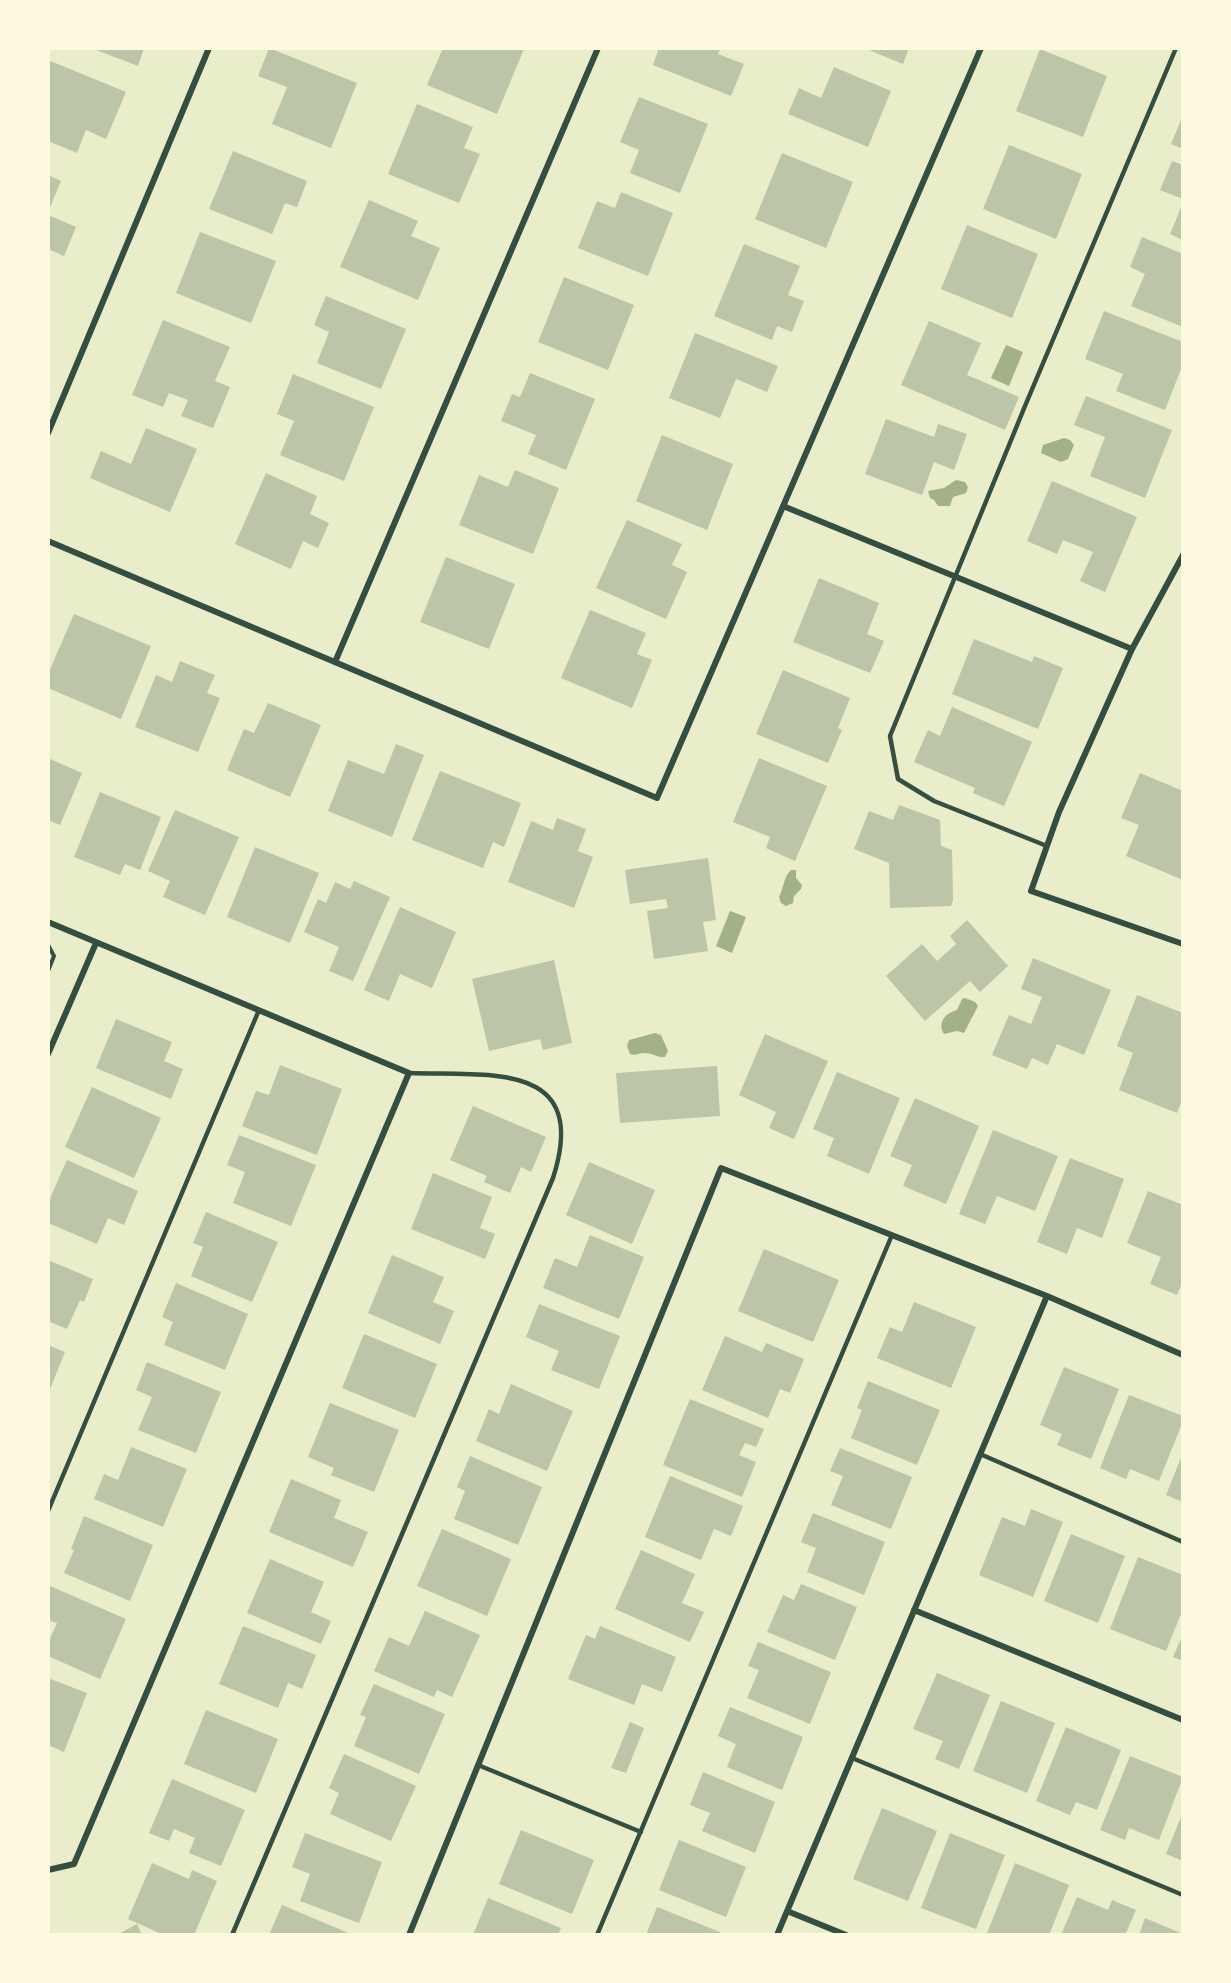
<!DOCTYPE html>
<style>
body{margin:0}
#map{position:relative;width:1231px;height:1983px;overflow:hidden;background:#e9edc9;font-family:"Fira Sans",sans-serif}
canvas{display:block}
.frame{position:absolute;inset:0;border:50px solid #fefae0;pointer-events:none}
</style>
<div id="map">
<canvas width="1231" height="1983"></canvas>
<div class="frame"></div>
</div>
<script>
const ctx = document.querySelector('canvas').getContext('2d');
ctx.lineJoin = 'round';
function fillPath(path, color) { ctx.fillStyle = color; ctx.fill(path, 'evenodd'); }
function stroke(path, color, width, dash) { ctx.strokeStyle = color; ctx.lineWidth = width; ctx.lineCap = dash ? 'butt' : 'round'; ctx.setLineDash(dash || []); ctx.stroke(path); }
fillPath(new Path2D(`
 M1006,345L1023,352L1009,386L991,378Z
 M1064,438L1070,440L1074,445L1068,459L1061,462L1041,453L1043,445Z
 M956,480L965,482L968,487L966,493L953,497L950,506H938L934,500L930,498L928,491L944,488Z
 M791,870H796V878L802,885L801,889L794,896L793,903L786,906L781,903L779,897C784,888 783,878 791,870Z
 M730,911L746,917L732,953L716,946Z
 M965,998L975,1002L978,1006L964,1033L957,1031L944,1034C937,1023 945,1013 957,1010L962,999Z
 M655,1033L661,1035L668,1051L665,1057C658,1058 652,1053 645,1053C639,1053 636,1056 630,1054L627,1046L629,1040Z`), '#a3b18a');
fillPath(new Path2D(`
 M91,48H144L138,66Z
 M269,48L357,83L331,148L272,124L287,87L258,76Z
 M443,48L524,49L497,114L427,85Z
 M659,48H721L718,54L744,64L731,96L653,65Z
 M864,48H909L903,64Z
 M1040,49L1107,76L1083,137L1016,111Z
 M48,60L126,92L106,139L86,130L77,153L48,141Z
 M834,67L891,91L868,147L788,114L799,88L821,98Z
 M639,97L708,124L680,193L630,173L639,150L620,142Z
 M417,104L473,127L464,148L480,154L459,203L388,174Z
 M1183,115V149L1171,144Z
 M1009,145L1082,174L1056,239L983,209Z
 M233,151L307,181L297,207L285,203L272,234L209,209Z
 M782,153L853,182L826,248L755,219Z
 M1172,161L1183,165V199L1160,190Z
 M48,175L61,181L48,212Z
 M621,192L673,213L648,276L578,248L597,201L615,208Z
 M369,200L418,221L411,236L440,248L418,300L340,267Z
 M1183,203V240L1170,234Z
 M48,215L76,227L64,256L48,249Z
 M967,225L1038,254L1012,318L941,289Z
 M200,232L276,261L251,323L176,293Z
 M1142,237L1183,254V327L1131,306L1145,274L1130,267Z
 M744,244L800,266L788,295L804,301L792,332L777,326L772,340L714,316Z
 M564,277L634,305L608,370L538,342Z
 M326,296L406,329L381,389L317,363L329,332L314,325Z
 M1104,311L1183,342V364L1165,410L1116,391L1123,374L1085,359Z
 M163,320L230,347L215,381L230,387L213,428L181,416L188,400L169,393L163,407L132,395Z
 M929,321L981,343L967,375L1019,397L1005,430L901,385Z
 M695,333L778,366L767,392L736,379L720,418L669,398Z
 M530,373L595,399L566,470L528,454L536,435L501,421L512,394L520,397Z
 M293,374L374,407L344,481L280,455L294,421L277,414Z
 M1086,396L1172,430L1145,498L1090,476L1105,437L1074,425Z
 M886,419L934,437L938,424L967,434L954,470L934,462L922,495L865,474Z
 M146,428L197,449L170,512L90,478L101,451L131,464Z
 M662,435L733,464L707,530L636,501Z
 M515,470L559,488L533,554L459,525L479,475L508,487Z
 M266,473L317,496L310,514L329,523L318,548L303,541L291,569L235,544Z
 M1052,481L1137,517L1105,592L1080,581L1093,552L1063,540L1057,554L1027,541Z
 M627,520L682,544L672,565L687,572L666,619L596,588Z
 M446,557L515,584L489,649L420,622Z
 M819,578L879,603L867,634L884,641L870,673L793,642Z
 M590,610L646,633L637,654L652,660L632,708L561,678Z
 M74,614L151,646L121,719L48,688V674Z
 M974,639L1032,662L1034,656L1063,668L1038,729L952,694Z
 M180,661L215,675L207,693L220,698L198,752L135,727L156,675L172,682Z
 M783,670L850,698L838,728L842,730L828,763L756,734Z
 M268,703L321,725L290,797L227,770L244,729L254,733Z
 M952,707L1032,742L1004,806L973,793L975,788L914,762L928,730L940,736Z
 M396,744L424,755L392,837L328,811L348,760L384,774Z
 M48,758L82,773L60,825L48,820Z
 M759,758L827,786L795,861L766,848L770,837L733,822Z
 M440,771L521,803L504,847L493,842L483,868L412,840Z
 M1140,773L1183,791V880L1126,856L1139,825L1121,818Z
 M100,792L161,817L140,870L125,864L120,875L74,857Z
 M899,805L940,820L941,846L952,850L953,900L951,906L890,908L889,863L854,849L869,811L893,820Z
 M175,810L239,837L205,915L163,897L170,881L148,871Z
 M557,818L586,829L578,851L593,857L574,908L508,882L531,821L553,830Z
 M255,847L319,873L290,943L227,917Z
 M708,858L716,920L703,922L708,951L654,959L647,911L668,908L666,899L630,904L625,870Z
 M354,881L390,897L353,981L329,971L339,947L304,932L318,899L326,903L335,882L350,889Z
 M400,907L456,932L432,988L400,974L389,1001L364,990Z
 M967,920L1008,966L980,992L970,981L925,1021L886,976L922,944L937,961L956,944L950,936Z
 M1033,958L1111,990L1084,1055L1057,1044L1048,1065L1032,1058L1027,1069L992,1055L1009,1015L1031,1024L1042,997L1021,989Z
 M554,960L572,1043L543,1050L540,1039L489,1051L472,979Z
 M1137,995L1183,1013V1097L1177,1113L1119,1090L1133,1053L1117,1046Z
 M116,1019L172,1042L164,1061L183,1069L171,1099L96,1068Z
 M765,1034L828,1061L794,1139L769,1128L776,1112L739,1095Z
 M280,1065L342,1089L317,1155L242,1126L256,1091L269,1095Z
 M717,1066L720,1116L620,1123L616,1073Z
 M837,1072L900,1098L869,1174L827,1156L834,1138L813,1129Z
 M92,1087L161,1118L134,1178L65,1147Z
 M915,1098L979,1126L946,1204L903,1186L912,1165L890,1156Z
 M473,1106L546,1137L531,1172L521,1167L510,1193L484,1182L487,1176L450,1160Z
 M993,1130L1058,1156L1035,1211L997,1196L985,1224L959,1214Z
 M239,1135L316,1165L291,1226L233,1203L245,1172L227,1165Z
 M1070,1158L1124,1179L1102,1238L1077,1228L1067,1254L1037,1242Z
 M67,1160L138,1191L124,1225L108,1218L97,1244L48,1223V1203Z
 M589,1162L655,1190L632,1244L566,1215Z
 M433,1173L492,1197L480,1228L495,1234L485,1259L411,1229Z
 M1148,1191L1183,1205V1281L1177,1295L1150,1284L1161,1257L1127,1243Z
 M206,1212L278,1242L252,1302L191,1276L203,1247L193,1243Z
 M590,1235L644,1257L619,1319L543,1288L555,1258L577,1267Z
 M764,1249L839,1280L813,1342L738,1311Z
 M392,1255L444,1277L433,1302L454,1311L440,1344L368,1313Z
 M48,1260L93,1279L84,1302L80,1300L67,1329L48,1321Z
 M176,1283L248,1314L225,1370L164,1345L173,1322L162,1317Z
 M914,1302L976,1327L951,1388L877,1358L890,1327L902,1332Z
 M539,1304L620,1336L599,1389L551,1370L559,1351L526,1337Z
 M364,1334L437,1364L415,1418L342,1388Z
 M725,1336L762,1352L766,1343L804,1359L790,1393L780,1389L768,1418L702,1390Z
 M48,1345L65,1352L48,1394Z
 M147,1362L221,1392L196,1453L138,1430L152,1397L136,1390Z
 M1064,1367L1119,1389L1091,1459L1057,1445L1062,1434L1040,1425Z
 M868,1381L940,1410L917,1465L851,1438L862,1410L857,1408Z
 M511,1384L573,1411L547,1471L476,1441L489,1409L499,1414Z
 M1129,1395L1183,1416V1421L1159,1481L1130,1469L1126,1479L1100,1468Z
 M690,1399L764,1429L756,1447L745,1443L739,1455L756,1462L742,1497L663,1465Z
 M330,1403L399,1430L374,1492L331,1475L334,1468L308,1457Z
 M131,1447L187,1469L163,1527L94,1499L104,1474L118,1480Z
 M840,1448L912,1477L891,1529L831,1505L843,1476L830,1471Z
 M1183,1453V1502L1166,1495Z
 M470,1456L542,1487L518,1545L454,1519L465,1491L457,1487Z
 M670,1476L743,1506L731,1536L714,1529L701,1560L645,1537Z
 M291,1479L341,1500L334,1518L368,1532L353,1567L269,1532Z
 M1031,1509L1063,1522L1033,1597L979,1575L1002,1517L1025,1526Z
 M813,1513L885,1542L864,1595L807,1572L816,1548L801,1542Z
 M84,1516L153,1545L130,1601L64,1573L74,1550L71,1549Z
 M442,1529L511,1559L487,1616L417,1586Z
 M1071,1534L1125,1556L1098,1623L1044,1601Z
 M641,1550L695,1574L682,1603L704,1612L690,1642L615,1609Z
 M1138,1557L1183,1575V1609L1166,1651L1110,1629Z
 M270,1559L324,1582L311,1612L331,1621L321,1644L247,1613Z
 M801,1584L857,1607L835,1660L767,1632L783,1595L794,1600Z
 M50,1586L126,1619L100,1679L48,1656V1643L57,1623L48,1620V1591Z
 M425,1611L480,1635L452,1697L437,1690L434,1697L374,1671L389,1637L409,1646Z
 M243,1626L316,1655L302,1689L288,1683L278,1708L219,1684Z
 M600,1626L676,1657L662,1692L642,1684L634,1705L568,1679L586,1635L595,1639Z
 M1183,1634V1661L1173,1657Z
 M758,1642L831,1672L810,1724L747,1698L759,1670L748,1666Z
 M937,1673L990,1695L959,1769L935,1759L943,1741L913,1729Z
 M48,1678L87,1693L64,1752L48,1745Z
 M374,1684L445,1714L419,1774L354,1746L366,1717L360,1715Z
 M1001,1701L1055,1723L1027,1793L973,1771Z
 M730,1707L803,1737L782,1790L727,1767L736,1744L718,1736Z
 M206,1710L278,1739L256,1793L184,1764Z
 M630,1722L644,1728L626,1773L611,1768Z
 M1066,1727L1121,1750L1097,1810L1076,1802L1070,1815L1036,1801Z
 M344,1754L416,1786L391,1841L330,1814L339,1793L329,1788Z
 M1130,1756L1183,1777L1159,1840L1129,1828L1125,1840L1100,1830Z
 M703,1772L775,1802L755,1853L702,1831L710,1813L690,1805Z
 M172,1779L245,1810L221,1866L189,1853L195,1838L174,1829L169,1841L149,1833Z
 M882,1808L937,1831L908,1901L853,1879Z
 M1183,1812V1861L1166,1854Z
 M521,1830L594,1860L572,1914L499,1884Z
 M305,1833L382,1862L359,1923L300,1901L310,1874L292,1867Z
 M950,1833L1005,1855L976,1929L921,1908Z
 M679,1840L746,1867L726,1917L659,1890Z
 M152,1863L189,1879L192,1870L217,1881L194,1935H164L128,1919Z
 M1015,1863L1069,1885L1049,1935H992L987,1933Z
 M1077,1897L1108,1910L1112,1900L1136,1910L1125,1935H1061Z
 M488,1898L561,1928L558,1935H473Z
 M282,1905L353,1935H269Z
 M657,1907L720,1932L719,1935H646Z
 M1145,1918L1183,1934V1935H1139Z
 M137,1924L142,1935H117Z`), '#bcc5a7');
stroke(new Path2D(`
 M48,945L54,956L48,971`), '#344e41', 4);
stroke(new Path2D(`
 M1047,846L934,801L898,779L890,736L1025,406L1176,48
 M980,1454L1183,1542
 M48,1511L259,1010
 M852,1758L1183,1895
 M478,1765L641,1832
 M232,1935L553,1178C591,1060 489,1076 409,1073
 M597,1935L892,1235`), '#344e41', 4.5);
stroke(new Path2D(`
 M48,433L209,48
 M783,506L1132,649
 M48,541L657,798L981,48
 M1183,555L1132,649L1059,812L1031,891L1183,944
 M335,662L598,48
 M48,922L409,1073L74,1864L48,1870
 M48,1054L96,943
 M914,1610L1183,1720
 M787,1911L846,1935
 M409,1935L721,1168L1047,1296L1183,1355
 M777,1935L1047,1296`), '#344e41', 6);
</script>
